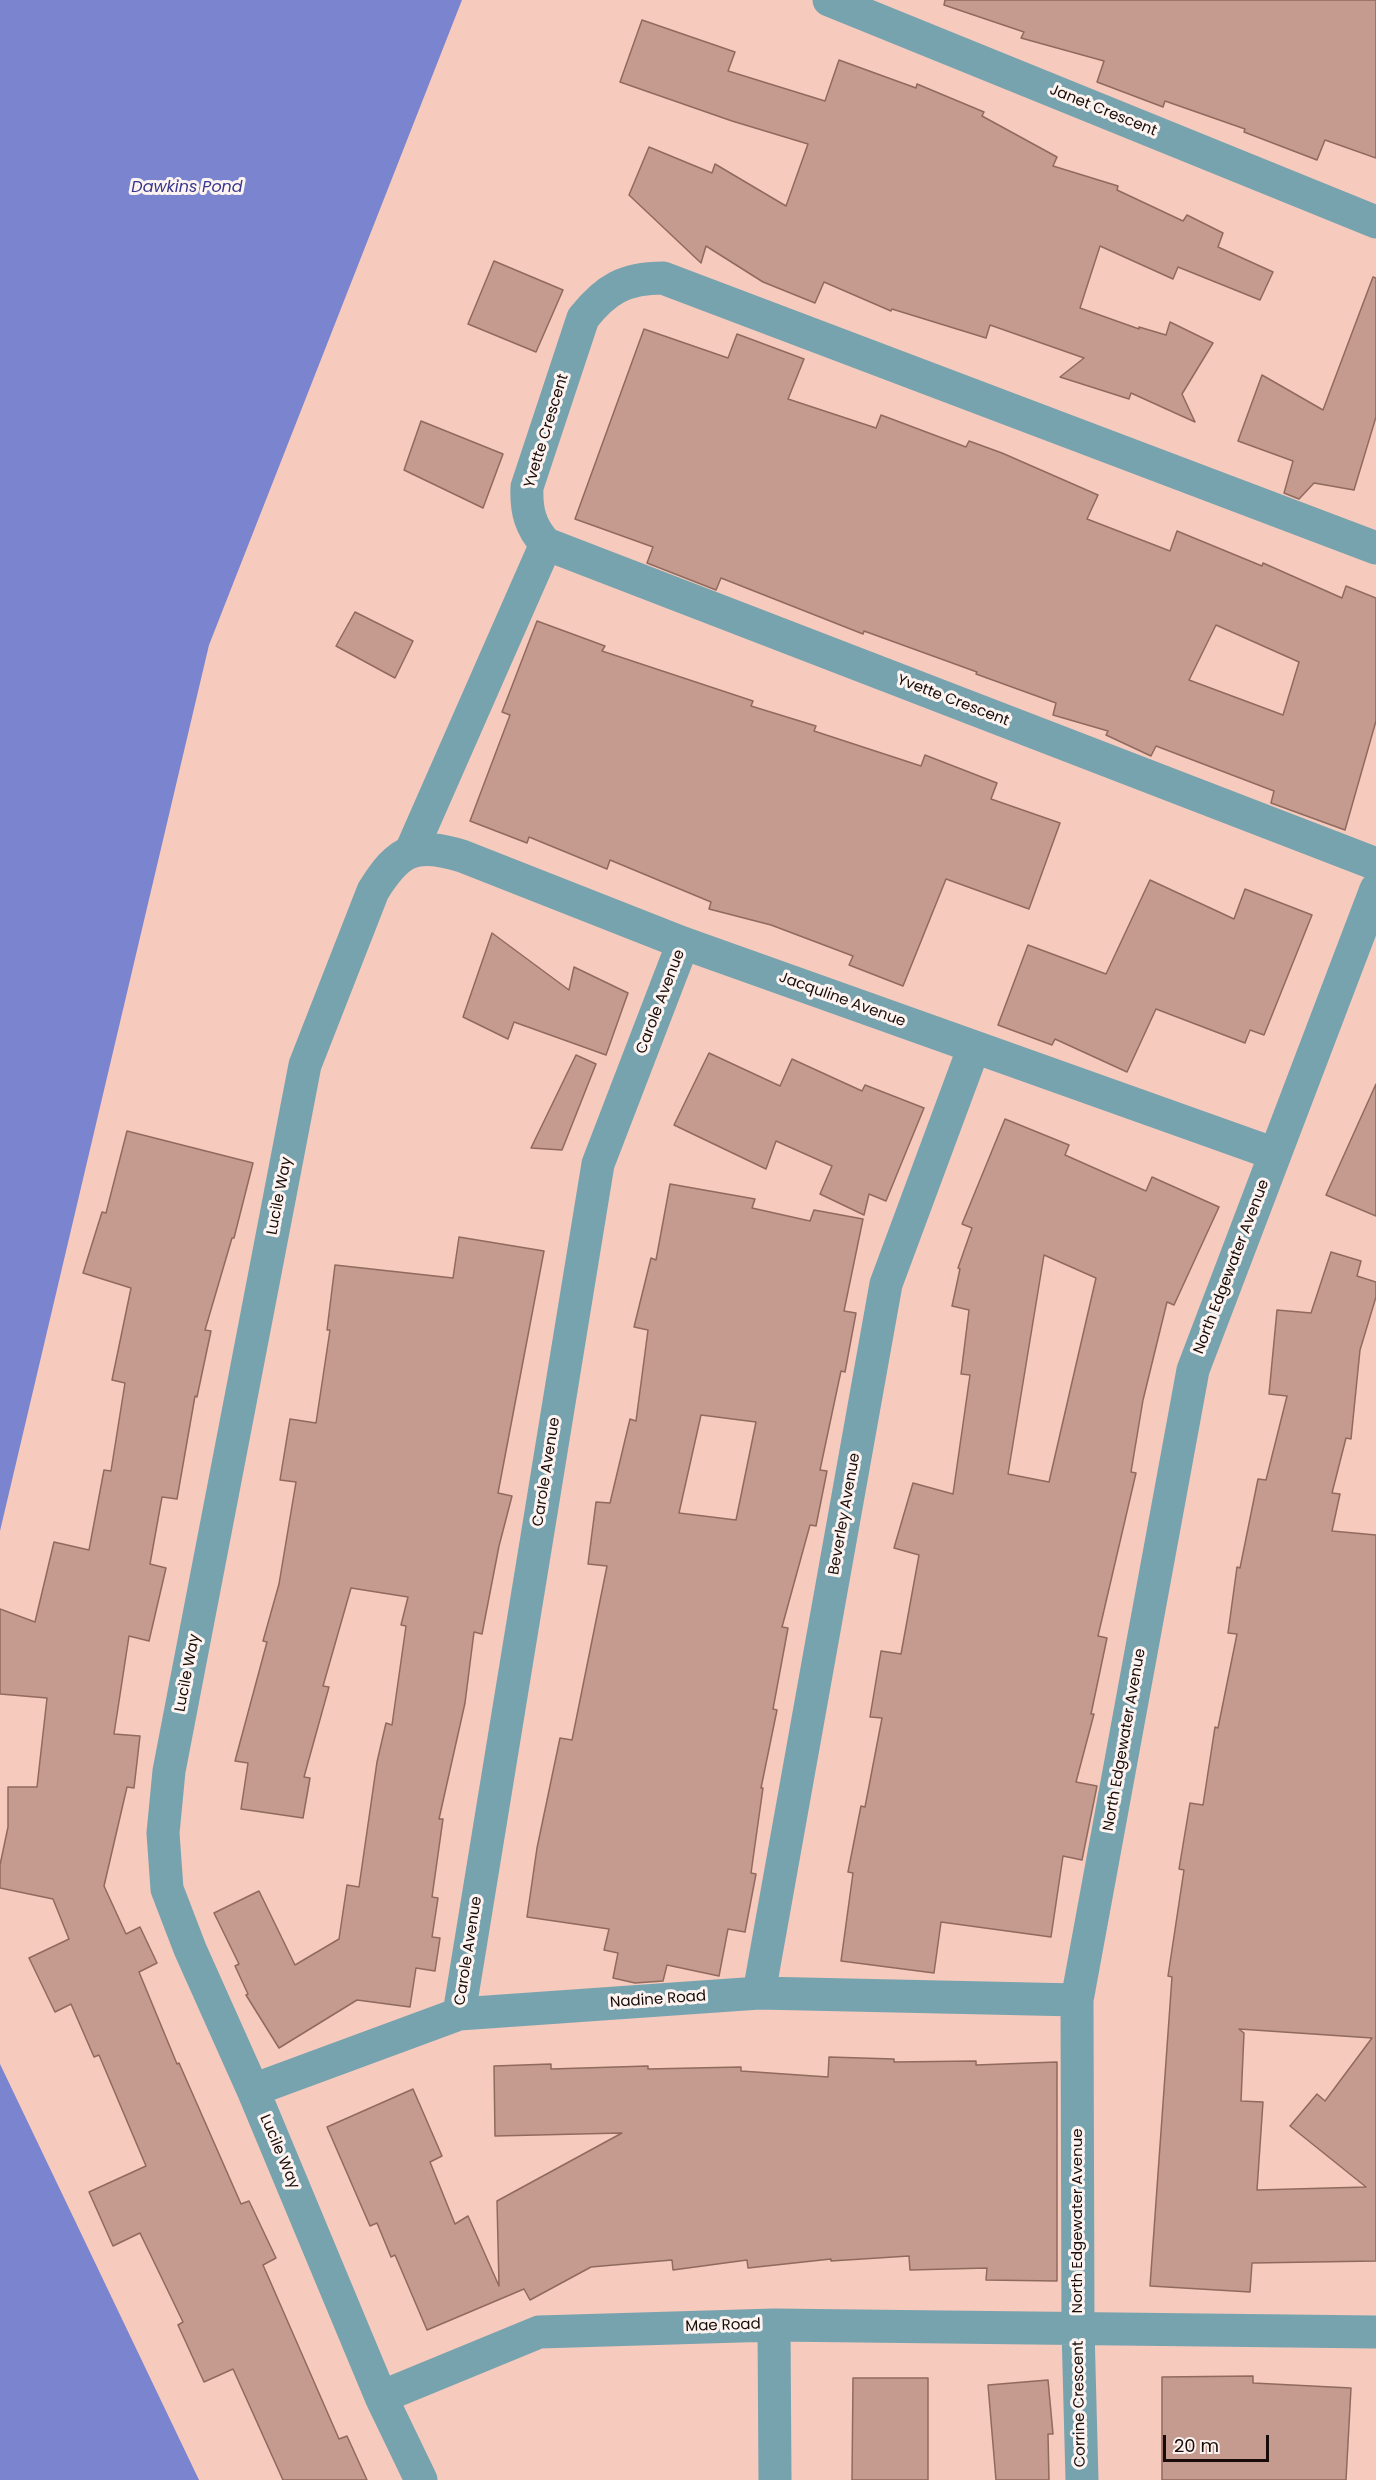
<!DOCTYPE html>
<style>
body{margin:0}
#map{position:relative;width:1376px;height:2480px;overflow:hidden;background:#f6cabd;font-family:Poppins,sans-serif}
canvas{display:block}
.scale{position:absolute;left:1163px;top:2435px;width:106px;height:27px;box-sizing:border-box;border:3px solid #190b07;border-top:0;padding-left:8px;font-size:18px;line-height:21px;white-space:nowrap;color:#190b07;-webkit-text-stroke:4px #fdf4f1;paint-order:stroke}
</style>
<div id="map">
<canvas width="1376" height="2480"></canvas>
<div class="scale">20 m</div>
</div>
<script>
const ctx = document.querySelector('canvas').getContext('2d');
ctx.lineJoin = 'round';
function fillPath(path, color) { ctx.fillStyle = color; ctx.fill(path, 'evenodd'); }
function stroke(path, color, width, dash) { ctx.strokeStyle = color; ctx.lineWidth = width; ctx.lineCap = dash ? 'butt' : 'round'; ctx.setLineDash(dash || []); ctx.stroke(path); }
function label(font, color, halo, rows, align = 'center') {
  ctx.font = font + ' Poppins,sans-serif'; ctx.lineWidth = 6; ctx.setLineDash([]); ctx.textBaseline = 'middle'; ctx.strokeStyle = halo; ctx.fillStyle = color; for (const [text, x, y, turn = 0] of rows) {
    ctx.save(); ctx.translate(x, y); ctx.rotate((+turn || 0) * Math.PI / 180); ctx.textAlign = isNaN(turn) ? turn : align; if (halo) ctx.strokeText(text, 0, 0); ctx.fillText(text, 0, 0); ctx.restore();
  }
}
fillPath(new Path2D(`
 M0,0H462L209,645L0,1531Z
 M0,2064L199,2480H0Z`), '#7b84ce');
const building = new Path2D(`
 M945,0H1376V158L1325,140L1317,160L1244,132L1245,129L1165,101L1163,107L1097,82L1104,61L1021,38L1024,32L944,5Z
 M642,20L735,52L728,71L825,101L839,60L916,88L917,84L984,112L982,116L1057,157L1053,166L1118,186L1117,190L1183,221L1187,215L1223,233L1218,247L1273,272L1260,300L1178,267L1173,279L1100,246L1080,308L1139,329V327L1166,335L1170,322L1213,343L1182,394L1195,422L1131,393L1129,399L1060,377L1084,358L990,325L986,338L892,309L891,311L824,282L815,303L763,282L706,246L701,263L629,195L649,147L712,173L715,164L786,206L808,144L732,121L620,82Z
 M494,261L563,290L536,352L468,324Z
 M1373,277L1376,278V417L1354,490L1314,483L1299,499L1284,493L1293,461L1238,441L1262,375L1323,410Z
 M644,329L728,358L737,334L804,359L788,399L876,428L881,415L966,447L969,441L1002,453L1098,495L1087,519L1170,551L1177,531L1262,566L1263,563L1342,598L1346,586L1376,598V721L1345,830L1271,803L1274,791L1156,746L1151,756L1106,735L1108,731L1053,715L1056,703L976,674L977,672L864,631L863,634L721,578L716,590L647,563L653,547L575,519ZM1216,625L1299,662L1283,715L1189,680Z
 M421,421L503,454L483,508L404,470Z
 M355,612L413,641L395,678L336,646Z
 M537,621L605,646L602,651L753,701L751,706L816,726L814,731L921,766L925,755L997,783L991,799L1060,823L1029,909L946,879L903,986L849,965L853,956L771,925L709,909L711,902L610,860L607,869L529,837L527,843L470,821L510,715L502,712Z
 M1150,880L1234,919L1245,889L1312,915L1264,1035L1250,1030L1245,1043L1156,1009L1127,1072L1055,1039L1052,1045L998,1025L1028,945L1106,974Z
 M492,933L569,990L574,967L628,993L606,1055L514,1022L508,1039L463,1017Z
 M709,1053L780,1086L792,1059L862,1091L865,1085L924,1108L886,1201L869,1194L864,1215L820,1194L832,1166L776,1141L766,1169L674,1125Z
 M576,1055L596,1064L562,1150L531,1148Z
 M1376,1084V1216L1326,1195Z
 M1005,1119L1069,1145L1065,1155L1146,1191L1152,1177L1219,1207L1174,1305L1167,1302L1143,1400L1131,1472L1136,1473L1098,1636L1107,1638L1091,1714H1094L1076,1782L1097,1786L1082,1860L1063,1856L1051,1937L941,1922L934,1973L841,1961L853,1873L848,1872L861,1806L865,1807L882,1718L870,1717L881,1651L901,1654L919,1555L894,1548L913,1483L953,1494L970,1375L961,1374L969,1310L952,1306L960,1269L958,1268L972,1228L962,1224ZM1044,1255L1096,1278L1049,1482L1008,1474Z
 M127,1131L253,1163L234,1238H232L205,1330L211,1331L197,1397L195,1396L177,1499L162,1497L150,1564L166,1568L149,1641L129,1636L114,1734L140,1736L134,1788L127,1787L104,1886L126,1934L140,1927L157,1963L139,1972L177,2064L179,2063L241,2204L249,2201L276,2258L263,2265L339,2439L347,2436L367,2480H283L233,2369L204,2382L178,2325L183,2322L140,2233L113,2246L89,2192L146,2166L99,2055L94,2057L71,2004L55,2012L29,1958L69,1939L53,1899L0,1888V1865L8,1827V1787H37L47,1698L0,1694V1609L35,1622L54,1542L89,1550L104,1470L111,1471L125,1383L112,1380L131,1288L83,1273L102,1212L106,1213Z
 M670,1184L755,1199L752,1208L810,1221L814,1210L863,1219L844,1311L856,1313L845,1372L841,1371L820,1470L827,1471L816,1526L810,1525L782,1627L788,1628L773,1709L777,1710L761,1788H763L751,1873L756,1874L745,1932L728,1929L719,1976L667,1965L663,1981L635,1983L613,1978L618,1953L604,1950L609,1929L527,1917L537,1848L560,1738L572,1740L607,1566L588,1564L596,1502L610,1503L630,1419L636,1421L648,1330L634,1327L651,1258L656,1260ZM701,1415L756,1422L736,1520L679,1513Z
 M459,1237L544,1251L498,1493L512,1496L499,1546L482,1634L474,1632L465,1703L439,1819H443L432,1897L438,1898L432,1937L440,1938L435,1971L416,1968L410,2007L357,2000L279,2048L246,1995L248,1994L235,1966L239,1964L214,1913L259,1891L295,1965L339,1939L347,1885L359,1887L377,1762L386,1723L392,1725L406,1626L401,1625L408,1597L351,1588L323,1686L329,1687L304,1777L310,1778L303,1818L241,1809L248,1763L235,1761L267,1642L263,1641L279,1584L296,1482L280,1480L290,1419L316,1423L330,1330H327L335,1265L453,1278Z
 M1331,1252L1361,1261L1357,1276L1376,1282V1297L1360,1350L1351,1439L1346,1438L1332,1493L1340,1494L1332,1531L1376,1535V2261L1252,2263L1250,2292L1150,2286L1172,1977L1168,1976L1184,1870L1179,1869L1190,1803L1203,1805L1215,1727L1218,1728L1237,1634L1228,1633L1237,1567L1240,1568L1258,1479L1266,1480L1287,1396L1269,1394L1277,1310L1311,1313ZM1239,2029L1372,2038L1325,2101L1317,2094L1290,2126L1366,2187L1257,2190L1263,2102L1241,2101L1244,2033Z
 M829,2057L894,2059V2062L976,2061V2065L1057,2062V2281L986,2280L987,2268L910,2270L909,2256L831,2261V2259L748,2268L747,2260L673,2270L672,2260L591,2267L530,2300L524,2289L427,2330L395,2255L391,2257L377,2223L370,2226L327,2127L413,2089L442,2156L430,2162L455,2224L468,2216L499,2286L497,2201L622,2133L495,2136L494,2066L551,2064V2069L648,2066V2069L741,2067V2071L828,2077Z
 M1253,2376V2383L1351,2388L1346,2480H1162V2377Z
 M853,2378H928V2480H852Z
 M1048,2380L1053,2434H1048L1049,2480H996L988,2385Z`);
fillPath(building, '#c49b8e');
stroke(building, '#916a5e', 1.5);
stroke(new Path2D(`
 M829,0L1376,222
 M1376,548L663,278C625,278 606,289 583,318L527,487C526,510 530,527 546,544L1376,864
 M411,851L546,544
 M759,1993L886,1284L974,1047
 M459,2014L598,1164L683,943
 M253,2090L459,2014L759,1993L1077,2000
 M774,2325L775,2480
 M381,2397L539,2332L774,2325L1376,2332
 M421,2480L381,2397L253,2090L190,1949L167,1889L163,1833L169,1771L305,1065L373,891C399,849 415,842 462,856L683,943L1275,1154
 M1082,2480L1078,2329L1077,2000L1193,1370L1376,889`), '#77a3af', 33);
label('15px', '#190b07', '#fdf4f1', [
 ["Janet Crescent",1103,111,22],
 ["Yvette Crescent",547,431,-73],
 ["Yvette Crescent",953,701,21],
 ["Jacquline Avenue",842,1000,20],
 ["Carole Avenue",661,1002,-69],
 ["Lucile Way",280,1196,-79],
 ["North Edgewater Avenue",1232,1267,-69],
 ["Carole Avenue",547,1472,-81],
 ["Beverley Avenue",845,1514,-80],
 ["Lucile Way",188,1673,-79],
 ["North Edgewater Avenue",1125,1740,-80],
 ["Carole Avenue",469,1951,-81],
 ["Nadine Road",658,2000,-4],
 ["Lucile Way",279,2152,67],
 ["North Edgewater Avenue",1078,2221,-90],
 ["Mae Road",723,2326,-2],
 ["Corrine Crescent",1080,2404,-91]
]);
label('italic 16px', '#36368e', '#fdf4f1', [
 ["Dawkins Pond",187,188]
]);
</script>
